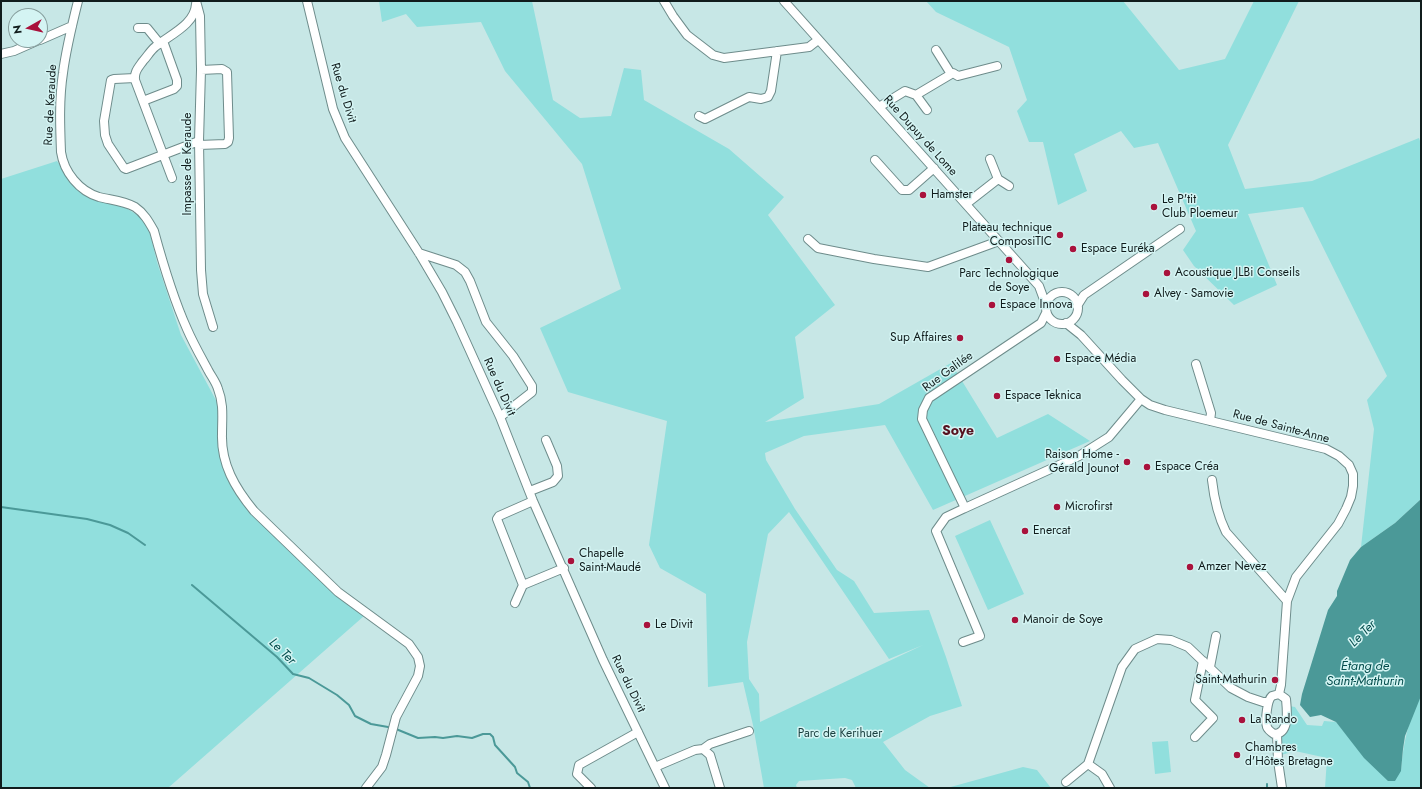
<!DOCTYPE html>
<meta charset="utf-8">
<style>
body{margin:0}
#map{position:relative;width:1422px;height:789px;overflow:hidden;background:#c7e7e6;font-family:Jost,sans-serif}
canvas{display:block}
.frame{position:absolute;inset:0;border:2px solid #101c1c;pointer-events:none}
.north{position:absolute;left:8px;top:8px;width:40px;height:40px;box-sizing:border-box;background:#d4f4f3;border:1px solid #869e9d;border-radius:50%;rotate:262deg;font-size:11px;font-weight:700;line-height:16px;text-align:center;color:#101c1c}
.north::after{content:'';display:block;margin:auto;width:14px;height:18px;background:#a9123c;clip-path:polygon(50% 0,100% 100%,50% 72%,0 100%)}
</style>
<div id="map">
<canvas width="1422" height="789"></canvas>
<div class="frame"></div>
<div class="north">N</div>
</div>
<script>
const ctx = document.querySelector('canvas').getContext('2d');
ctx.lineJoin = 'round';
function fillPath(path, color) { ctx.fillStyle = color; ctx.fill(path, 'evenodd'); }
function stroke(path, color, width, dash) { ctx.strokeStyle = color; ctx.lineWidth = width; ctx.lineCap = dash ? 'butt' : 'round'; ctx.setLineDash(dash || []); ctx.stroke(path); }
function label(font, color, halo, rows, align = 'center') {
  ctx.font = font + ' Jost,sans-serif'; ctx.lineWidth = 3; ctx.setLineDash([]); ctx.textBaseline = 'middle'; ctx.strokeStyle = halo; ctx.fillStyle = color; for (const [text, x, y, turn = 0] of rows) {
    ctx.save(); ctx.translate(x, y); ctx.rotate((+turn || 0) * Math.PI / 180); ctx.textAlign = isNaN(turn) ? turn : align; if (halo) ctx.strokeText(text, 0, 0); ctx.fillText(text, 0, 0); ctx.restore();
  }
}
fillPath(new Path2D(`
 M379,1H532L553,100L580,118L611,116L624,68L641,70L644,100L729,149L784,197L768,215L835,305L795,337L804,398L765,422L879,404L951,363L997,438L1048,414L1090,441L933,510L885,425L804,436L765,453L766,460L795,509L837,570L854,581L874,613L929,610L946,657L962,706L930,716L883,742L905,770L930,788H856L852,780L845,778L799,781L796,785L797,788H764L753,725L743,682L708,687L706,594L660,568L649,545L667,421L568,392L540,328L621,289L582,164L505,71L481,22L417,27L406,14L382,22ZM789,512L889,659L923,645L760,722L759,694L749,679L747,642L768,534Z
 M926,1H1123L1179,70L1225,59L1254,1H1299L1228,145L1245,189L1312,181L1419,138L1421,144V499L1395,523L1361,547L1374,429L1367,400L1387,376L1303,207L1248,214L1277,285L1234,305L1194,266L1183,250L1196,231L1158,143L1134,148L1121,131L1074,154L1087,191L1058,205L1043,142H1029L1017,111L1027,100L1009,47L936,12Z
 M57,161L73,183L90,197L126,208L139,216L149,229L157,262L181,335L218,404L219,454L222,464L239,498L251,512L364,616L168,788H1V179Z
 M990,520L1024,594L988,610L955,536Z
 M1421,696V788H1325L1327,758L1295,751L1281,755L1280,735L1289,729V706L1295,707L1307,725L1322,726L1324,721L1336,722L1345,733L1401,771C1403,745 1408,719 1421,696Z
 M1168,741L1171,772L1155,774L1152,742Z
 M1023,767L1037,770L1051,788H947Z`), '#91dfdd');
fillPath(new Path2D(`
 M1421,499V696L1405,736L1403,749L1401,771L1395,781H1388L1364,758L1336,722L1321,715L1310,717L1300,705L1302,694L1328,610L1337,596V591L1350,560L1361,547L1395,523Z`), '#4b9998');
stroke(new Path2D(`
 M1,507L87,519L110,525L128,533L145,545
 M192,585L277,657L293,674L309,678L337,695L349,705L355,716L371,724L388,727
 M396,729L418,738L435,737L443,738L457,736L472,738L483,734H490L493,737L495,745L515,767L517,773L528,782L530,788
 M1267,788V784`), '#4b9998', 2);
const minor = new Path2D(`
 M78,1C72,25 66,49 63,73C59,99 60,126 61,152C64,172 79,191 99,197C111,200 124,201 135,207C144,213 149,222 154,231C163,264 173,298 187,329C193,343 201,357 208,370C211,376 216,382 218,389C224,404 222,418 222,434C221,464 235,488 254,511L338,592L409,644L418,657L420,666L418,676L396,717L386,755L382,767L366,788
 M196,1L200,16L201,70L199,141L201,270L203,294L213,327
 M307,1L333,109L345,138L419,253L442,292L457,322L500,417L533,501L603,660L665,788
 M664,1L673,16L687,35L713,55L724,58L809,47L818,40
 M784,1L1039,286L1046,305
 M138,28H147L160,44
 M40,40L72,26
 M936,50L951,74
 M1,54L14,51L39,40
 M135,78L114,79L111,80L104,121L105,135L108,144L124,168L126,169L199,141
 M916,95L927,110
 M143,101L174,89L177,86V80L163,41
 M879,107L905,91L916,95L953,73L958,76L997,66
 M699,116L705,119L749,97L761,99L768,97L771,91L777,51
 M199,145L225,144L228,142L229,138L227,72L222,69L201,70
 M990,159L998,179
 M875,160L902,190H909L934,168
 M172,178L135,80C134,72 138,68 143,61C147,57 150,51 155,47C169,35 195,25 196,4
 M966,204L998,179L1009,186
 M808,239L818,248L874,259L928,267L999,241
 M419,253L456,265L465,272L470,281L486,322L513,356L532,386V392L500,417
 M1046 308a16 16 0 1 1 32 0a16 16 0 1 1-32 0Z
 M1077,306L1084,295L1180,229
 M1066,323L1081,335L1122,380L1141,399L1150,405L1165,410L1326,449L1339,456L1349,465L1353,474V486L1351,497L1346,509L1338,524L1296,577L1287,601L1281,685L1279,694
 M1196,364L1211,413L1210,421
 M1212,480C1214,498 1218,516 1226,532L1287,601
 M530,491L553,482L558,476L557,466L546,440
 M533,501L499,516L497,519L523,585L564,568
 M965,508L1079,456L1109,437L1141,399
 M515,603L523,585
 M963,642L980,636L936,531L946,517L965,508L922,419L923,410L929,398L1041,323L1046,313
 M1210,667L1216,636
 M1279,694L1286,699C1287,710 1290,734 1274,734C1271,732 1268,730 1267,727C1265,720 1267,700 1272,696Z
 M1277,734L1278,761L1282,788
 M1195,737L1213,718L1195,700L1203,661
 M703,749L710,744L749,731
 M655,767L695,750L703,749L710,755L720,788
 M1066,782L1088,764
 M591,788L577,774L579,765L638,732
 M1110,788L1102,774L1088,764L1122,667L1135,649L1157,639L1171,640L1188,647L1231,688L1248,697L1263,702H1268`);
stroke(minor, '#6e8c8b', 10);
stroke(minor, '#fff', 8);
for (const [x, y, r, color] of [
 [923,195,4,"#a9123c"],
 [1154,207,4,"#a9123c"],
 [1060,235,4,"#a9123c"],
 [1073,249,4,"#a9123c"],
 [1009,260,4,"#a9123c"],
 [1167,273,4,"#a9123c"],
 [1146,294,4,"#a9123c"],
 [992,305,4,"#a9123c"],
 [960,338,4,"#a9123c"],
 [1057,359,4,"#a9123c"],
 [997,396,4,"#a9123c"],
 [1127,462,4,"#a9123c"],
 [1147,467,4,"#a9123c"],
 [1057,507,4,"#a9123c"],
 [1025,531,4,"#a9123c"],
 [571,561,4,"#a9123c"],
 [1190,567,4,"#a9123c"],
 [1015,620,4,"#a9123c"],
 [647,625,4,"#a9123c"],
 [1275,680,4,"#a9123c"],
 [1242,720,4,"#a9123c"],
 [1237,755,4,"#a9123c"]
]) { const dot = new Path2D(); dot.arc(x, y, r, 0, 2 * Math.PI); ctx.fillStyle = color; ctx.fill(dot); stroke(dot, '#d4f4f3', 1.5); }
label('12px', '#101c1c', '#d4f4f3', [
 ["Rue du Divit",343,93,73],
 ["Rue de Keraude",51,105,-87],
 ["Rue Dupuy de Lome",920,136,48],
 ["Impasse de Keraude",188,164,-90],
 ["Rue Galilée",948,372,-36],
 ["Rue du Divit",499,387,66],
 ["Rue de Sainte-Anne",1281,427,15],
 ["Rue du Divit",628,684,64]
]);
label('12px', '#101c1c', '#d4f4f3', [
 ["Hamster",931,195],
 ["Le P'tit",1162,200],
 ["Club Ploemeur",1162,214],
 ["Plateau technique",1052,228,"right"],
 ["ComposiTIC",1052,242,"right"],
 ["Espace Euréka",1081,249],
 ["Acoustique JLBi Conseils",1175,273],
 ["Parc Technologique",1009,274,"center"],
 ["de Soye",1009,288,"center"],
 ["Alvey - Samovie",1154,294],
 ["Espace Innova",1000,305],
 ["Sup Affaires",952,338,"right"],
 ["Espace Média",1065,359],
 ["Espace Teknica",1005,396],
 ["Raison Home -",1119,455,"right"],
 ["Gérald Jounot",1119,469,"right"],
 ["Espace Créa",1155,467],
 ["Microfirst",1065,507],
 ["Enercat",1033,531],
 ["Chapelle",579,554],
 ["Saint-Maudé",579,568],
 ["Amzer Nevez",1198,567],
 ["Manoir de Soye",1023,620],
 ["Le Divit",655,625],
 ["Saint-Mathurin",1267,680,"right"],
 ["La Rando",1250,720],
 ["Chambres",1245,748],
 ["d'Hôtes Bretagne",1245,762]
], 'left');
label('12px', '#1d4242', '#d4f4f3', [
 ["Parc de Kerihuer",840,734]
]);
label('italic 13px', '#044d4d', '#d4f4f3', [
 ["Le Ter",1363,634,-45],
 ["Le Ter",282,652,44],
 ["Étang de",1365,667],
 ["Saint-Mathurin",1365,682]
]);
label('bold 14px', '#56111f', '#d4f4f3', [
 ["Soye",958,432]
]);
</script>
